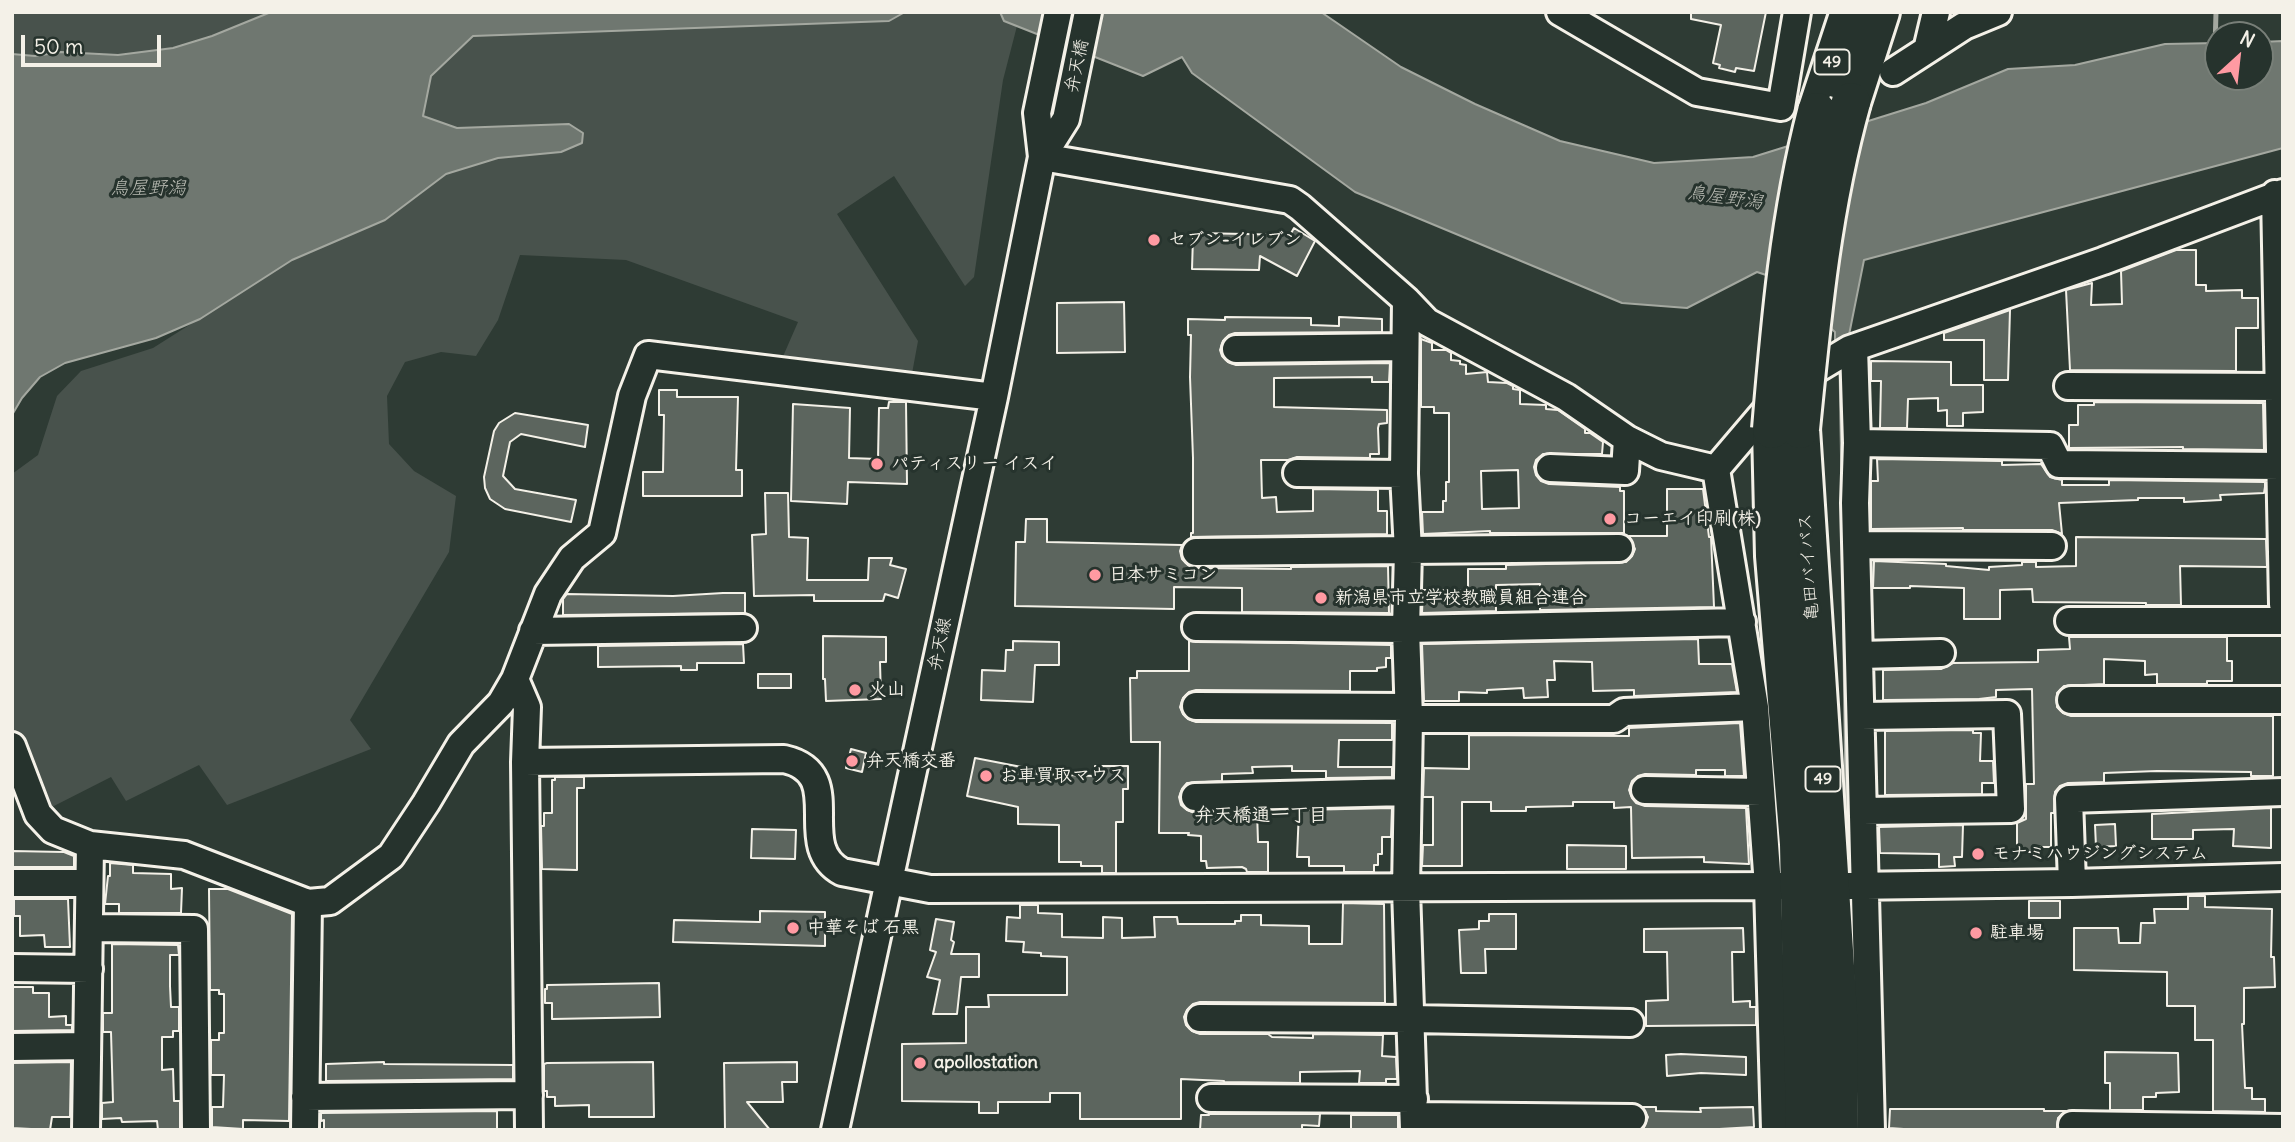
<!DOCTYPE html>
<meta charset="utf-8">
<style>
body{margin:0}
#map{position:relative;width:2295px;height:1142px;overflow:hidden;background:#2e3b34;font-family:Delius,sans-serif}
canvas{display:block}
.frame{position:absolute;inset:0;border:14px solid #f4f1e8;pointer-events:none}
.north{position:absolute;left:2204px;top:21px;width:70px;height:70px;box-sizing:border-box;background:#26332d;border:2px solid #787f78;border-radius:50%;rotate:27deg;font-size:19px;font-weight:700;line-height:28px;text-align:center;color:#f4f1e8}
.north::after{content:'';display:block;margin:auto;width:24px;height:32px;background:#ff9aa2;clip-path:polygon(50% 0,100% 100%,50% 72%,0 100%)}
.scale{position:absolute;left:21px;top:35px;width:140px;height:32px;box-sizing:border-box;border:4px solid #f4f1e8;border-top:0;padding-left:9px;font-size:21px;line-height:24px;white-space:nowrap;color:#f4f1e8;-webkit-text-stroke:5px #26332d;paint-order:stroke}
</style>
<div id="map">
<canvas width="2295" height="1142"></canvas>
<div class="frame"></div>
<div class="north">N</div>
<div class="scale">50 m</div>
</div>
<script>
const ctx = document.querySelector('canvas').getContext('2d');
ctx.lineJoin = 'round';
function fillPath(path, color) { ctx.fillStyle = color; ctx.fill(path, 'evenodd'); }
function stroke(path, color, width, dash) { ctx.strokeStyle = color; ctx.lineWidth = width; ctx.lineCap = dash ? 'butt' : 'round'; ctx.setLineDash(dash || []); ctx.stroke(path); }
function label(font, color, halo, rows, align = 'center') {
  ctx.font = font + ' Delius,"Klee One",sans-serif'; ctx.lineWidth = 6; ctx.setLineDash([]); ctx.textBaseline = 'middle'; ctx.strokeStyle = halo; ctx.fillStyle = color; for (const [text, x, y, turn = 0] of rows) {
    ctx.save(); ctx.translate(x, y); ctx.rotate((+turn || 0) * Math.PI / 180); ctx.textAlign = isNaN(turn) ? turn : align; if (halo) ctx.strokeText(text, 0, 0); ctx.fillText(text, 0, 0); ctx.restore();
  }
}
fillPath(new Path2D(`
 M58,12H271L212,36L173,48L118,55L61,52L35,56L12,54V13Z
 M905,12H1000L1004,21L1017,26L1003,80L974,277L965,286L894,176L837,214L918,341L911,379L781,361L798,322L626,260L520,255L498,320L476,356L441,352L405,362L387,396L389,444L414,471L456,496L449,552L350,720L371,749L227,805L199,765L126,801L111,777L50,808L12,736V474L38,455L57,396L81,371L153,348L292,260L385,220L446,174L498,158L561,152L569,124L457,128L422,116L431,76L473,36L888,21Z`), '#48524c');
const water = new Path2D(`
 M271,12H905L889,21L473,36L431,76L423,116L457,128L569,124L583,133L582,143L561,152L498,158L446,174L385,220L292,260L200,319L156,338L65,363L40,377L22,398L12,415V54L35,56L61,52L118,55L173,48L212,36Z
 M1000,12H1321L1401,67L1475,104L1560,141L1654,163L1753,157L1926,103L2008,69L2075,65L2165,44L2218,43V77H2260V42L2283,41V148L1864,260L1848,340L1835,347V332L1775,278L1757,272L1687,308L1622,303L1355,192L1192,73L1182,57L1143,76L1004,21Z`);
fillPath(water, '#6f7770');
stroke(water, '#a4a8a0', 2);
stroke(new Path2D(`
 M2215,48L2216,12
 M1841,363L1843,486
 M1844,570L1848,875`), '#a4a8a0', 5);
const building = new Path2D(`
 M1691,12H1766L1754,71L1736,68L1735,72L1719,68L1720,65L1713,63L1721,25L1691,19Z
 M1294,228L1315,241L1297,276L1260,256L1259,270L1192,269L1193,237H1198V233L1290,235Z
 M2176,250H2196V285H2206V291L2242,290V298H2258V328H2236V371L2070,370L2066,290L2092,283L2091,305L2122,304L2121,271Z
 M1124,302L1125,352L1057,353V303Z
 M2010,310L2008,380H1984V340H1944V333Z
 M1225,317L1311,318V325L1339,326V317L1382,319V332L1235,333L1229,335L1223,341L1220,350L1222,356L1228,362L1236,365L1390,363L1389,382H1372V377L1274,378V407L1387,410V423L1379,424L1378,428L1379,454H1370V458L1297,457L1288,460H1261L1262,498L1276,497L1277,512L1313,511V489L1378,490V511H1387V534L1191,537V533H1193V458L1190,377L1191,335H1188V319L1225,320Z
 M1421,339L1432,343V350H1446L1451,353V360L1460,361V364L1466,365V374L1487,372L1488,382L1507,383L1513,386V389L1520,390V404L1546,405V409L1558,410L1585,429V433H1590L1603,442L1602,454H1543L1536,460L1534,467L1536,475L1541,481L1549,484L1620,487V491H1624V533H1490V531L1423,534L1422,512H1443V501H1446V482H1449V413H1434V407H1421ZM1518,470L1519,508L1482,509L1481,471Z
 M1871,361L1951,362V385H1983V412L1963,413V426H1947V410L1938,411V398L1908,399L1907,428H1880L1881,381H1871Z
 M659,390H677V397H738L736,470H742V496H643V472H663L664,415H659Z
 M889,402H906L907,484L848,482L847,504L791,501L793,404L850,408L849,458L878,459L879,408H888Z
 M2094,402L2263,403L2264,450L2183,449V447L2069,448V425H2078V405H2094Z
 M515,413L588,425L585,447L521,434L510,442L503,476L515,489L576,500L571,522L505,509L490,499L485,488L484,477L494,431L499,423Z
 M1877,459L2002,461V465L2041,464L2050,477L2062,480V485H2109V480L2265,482V487L2264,493L2220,495L2221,500L2184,502V498H2138V500L2059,503L2062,534L2052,530H1963V528L1871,529V481H1878Z
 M1667,489H1703L1709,537H1711L1714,607L1540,610V584L1496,585V611L1422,613L1423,590H1468V569H1506V565L1626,562L1632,556L1635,549L1629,536H1667Z
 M765,493H788L789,537L808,538L807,580H868L869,558H892L890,565L906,569L898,598L885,594L883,601H814V595L754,596L752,535L766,534Z
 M1026,519H1047V542L1182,545L1180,551L1182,559L1188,565L1195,568L1291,569V567L1388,566L1389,613L1242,612V588L1174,587V609L1015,606L1016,542H1025Z
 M2076,537L2266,539L2267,567L2180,566L2181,605H2146V603L2033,602L2032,589L2000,590V619H1964V588L1910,586V588H1873L1874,561L1946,564V566L1989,570V567L2022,565V562H2036V567L2076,566Z
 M723,593H745V613L563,615V599L567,594L673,596Z
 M823,636L886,637V662H880L881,699L826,701L825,679H823Z
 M2069,637H2227V661H2232V681H2207V684H2157V674L2145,675V661L2104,659V684L2064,686L2057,693V707L2063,713L2071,716H2273V776H2251V772L2157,771L2104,773V782L2068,783L2060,786L2055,792L2054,813H2051V847H2035V852H2017V823L2026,819V784H2034L2032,689L1996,690V697L1979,699L1885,700H1883V670L1941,669L1953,663L2038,662V650L2070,649Z
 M1698,639L1699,664H1732L1737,692L1634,696V690L1593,691L1592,662L1554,661L1555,680H1547L1548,697L1524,698L1523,688L1487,690V693L1459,692V701H1424L1422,644Z
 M1013,641L1059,642V665H1035L1033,702L981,700L982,670L1005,671L1006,650H1013Z
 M1189,641L1391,645V658H1386V667L1377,668V671H1350V691L1196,690L1189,692L1183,698L1180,707L1183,714L1188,719L1196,722L1392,723V740H1339L1338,767H1392V777L1326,778V771H1292V766L1252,767L1253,773L1222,774V781L1187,783L1182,789L1179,797L1181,805L1187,810L1195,813L1257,811L1258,842H1268V872H1247L1246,869L1242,867L1207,868L1206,861H1201V836L1188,835L1189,833H1159L1160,742H1131L1130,678H1137V671H1189Z
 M743,644L744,663H697V670H681V666L598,667V646Z
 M758,674H791V688H758Z
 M1740,723L1744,776H1725V770H1696V775L1645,774L1638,776L1632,781L1629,790L1632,798L1636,803L1645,806L1746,808L1749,864L1704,862V857L1632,858L1631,807L1614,808V802H1573V806L1526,807V811H1491V802H1462V866H1422L1423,845H1433V797H1423L1424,768L1469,769V735L1629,736V728Z
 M1973,730V733H1981L1980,761H1993L1994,783H1982V794L1885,795V731Z
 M851,749L866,753L862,772L846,768Z
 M975,758L1037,770V774L1095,776V766H1128V789H1123V822H1116V873H1102V866H1081V862H1059V825L1018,824V807L967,796Z
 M555,777H584V788H577V870L542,869L541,826H544V813H552V780H555Z
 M1392,808L1391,837H1382V854H1378V865H1374V872H1344V866H1309V857H1297L1299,810Z
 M2271,808V848L2233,846L2234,829L2193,830V839H2152V814Z
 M2115,824L2116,846L2096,847L2095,825Z
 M1963,825L1962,857H1954L1955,866L1939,867V854L1880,853L1879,827Z
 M752,829L796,830L795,859L751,858Z
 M1567,845L1626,846V869H1567Z
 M12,851L64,852L74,856V867H12Z
 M110,863L133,865V873L171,874V889L182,888L181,913H119V904H105L108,876H110Z
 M209,889H228L292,914L289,1121L243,1120V1129L212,1127V1107H223L224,1075H211V1040H219V1033H224V994H219V990H210Z
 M2188,896H2205V907L2272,909L2271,957H2274L2275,987L2244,988V1024H2242L2245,1088H2252V1099H2265V1112L2213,1111V1040H2195V1006H2167V972L2074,970V928H2118L2119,943H2140L2141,923H2155L2154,909H2188Z
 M14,899H68L70,947H45L44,935L20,936V916H14Z
 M2029,901H2060V918H2029Z
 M1343,903L1384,904L1385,1003L1200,1002L1193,1004L1187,1010L1184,1017L1186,1025L1192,1031L1200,1034H1268L1272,1037L1313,1038V1034L1383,1035L1382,1056L1396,1057L1397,1079H1386V1083H1359L1360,1071L1300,1072V1083L1224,1082V1081L1181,1079V1119H1080V1093H1050V1102H998V1113H979V1102L902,1101V1044L966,1043V1007H989L988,995H1067V957L1041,956V953L1023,952L1024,942L1006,941L1007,917L1020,918V905H1038V913L1062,914V937L1103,938V917L1122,918V938L1155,937L1154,917H1177L1178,924H1235V921H1241V915H1261V925L1309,926V944H1342Z
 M760,911L825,912V946L673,942L674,920L760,922Z
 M1489,914H1516V949H1485L1486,973H1461L1459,930L1479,929V921H1489Z
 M936,919L954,922L951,940L954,942L951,954H979V977H961L957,1014H933L940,980L927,977L936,952L930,950Z
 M1743,928L1744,952H1732L1733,1002L1750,1001V1007H1756V1025L1646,1026V1001L1668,1000L1667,952H1644V929Z
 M112,944L178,945L179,955H170V986L171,1007H179V1031H173V1037H162V1070L173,1069L174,1101H180V1130H158L157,1121L122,1122L121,1118L102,1119V1103L113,1102L111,1032H103V1013H112Z
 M659,983L660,1017L552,1019V1003H545V989H547V985Z
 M12,987H33V993H49V1017L66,1016V1025H72V1030L12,1031Z
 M2105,1052L2178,1053L2179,1092L2156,1093V1097H2143V1110H2110V1083H2105Z
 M1681,1054L1746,1057V1075L1701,1073L1667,1076L1666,1055Z
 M71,1062L70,1117H52L50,1130L12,1128V1063Z
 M384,1062V1064L513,1065V1079L326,1081V1064Z
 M653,1062L654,1117H589V1105L555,1106V1097H547V1091H544V1064L547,1063Z
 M797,1062V1082H782L783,1102H747L770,1130H725L724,1063Z
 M1642,1107H1656V1111L1701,1112L1700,1108L1753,1107L1754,1127L1702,1130L1643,1129L1648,1117Z
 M1890,1109H2044V1111H2066L2058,1118L2057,1130H1918L1889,1128Z
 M497,1111V1130H324V1120L321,1121V1113Z
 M1209,1113L1211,1114H1320L1319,1126L1302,1125V1130H1200L1201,1115H1209Z
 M1351,1115H1398V1130H1351Z`);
fillPath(building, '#5c655e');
stroke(building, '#f4f1e8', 2);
const minor = new Path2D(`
 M1560,12L1697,92L1781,107L1797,12
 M1927,50L1936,12
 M1893,72L1964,26L1998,12
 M1042,157L1290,200L1300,207L1406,300L1427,322L1566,397L1627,439L1661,456L1716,469
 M1042,157L1066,119L1088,12
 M2275,194L2283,604
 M1406,300L1404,474L1408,551L1406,629L1409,719L1406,889L1414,1130
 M1854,348L1857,443L1855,503L1871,1130
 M1236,349L1405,347
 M2068,386L2279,387
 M1857,443L2050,446L2059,464L2280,466
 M1550,468L1625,471L1627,439
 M1716,469L1755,707L1768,886L1775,1130
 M1716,469L1785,388L1850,349L2103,261L2283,193
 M1297,473L1404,474
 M1857,545L2052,546
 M1196,552L1619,548
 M2069,621H2283
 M1196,627L1406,629L1742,622
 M533,631L743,628
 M1859,655L1941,653
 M515,679L527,707L525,762L529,1130
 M2071,700H2283
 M1196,706L1408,707
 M1861,716L2007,714L2011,809L1863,811
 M1409,719H1614L1624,712L1755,707
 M12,746L38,814L53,830L90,845L184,855L308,903L330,901L391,856L426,803L461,744L501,703L515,679L548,594L572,558L602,533L632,396L648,355L994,397
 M525,762L784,759C850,774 792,845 842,872L930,889L1781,886
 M1645,790L1761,792
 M1195,797L1407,792
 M12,883H89
 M2072,883L2069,799L2283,792
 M1847,886L2072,883L2283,877
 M89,928L194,929L196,1130
 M12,968L89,969
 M1200,1018L1411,1019L1630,1023
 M12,1047L87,1046
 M305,1097L529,1095
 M1211,1098L1414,1099
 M1414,1116L1632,1118
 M2072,1125L2283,1128
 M86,1130L90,845
 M305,1130L308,903
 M835,1130L994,397L1042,157L1037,113L1058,12`);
const highway = new Path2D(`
 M1851,102L1880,12
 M1817,112L1850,12
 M1772,429L1775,556L1799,844L1805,1130
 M1800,429L1838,1012L1839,1130`);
stroke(minor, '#f4f1e8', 32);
stroke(highway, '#f4f1e8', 44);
stroke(minor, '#26332d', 26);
stroke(highway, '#26332d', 38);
const highwayBridge = new Path2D(`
 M1772,429C1781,322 1790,216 1817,112
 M1800,429C1811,318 1821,209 1851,102`);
stroke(highwayBridge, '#f4f1e8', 44, []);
stroke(highwayBridge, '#26332d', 38);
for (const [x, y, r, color] of [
 [1154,240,7,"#ff9aa2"],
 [877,464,7,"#ff9aa2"],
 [1610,519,7,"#ff9aa2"],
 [1095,575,7,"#ff9aa2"],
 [1321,598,7,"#ff9aa2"],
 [855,690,7,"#ff9aa2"],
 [852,761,7,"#ff9aa2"],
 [986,776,7,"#ff9aa2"],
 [1978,854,7,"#ff9aa2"],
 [793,928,7,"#ff9aa2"],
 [1976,933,7,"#ff9aa2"],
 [920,1063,7,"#ff9aa2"]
]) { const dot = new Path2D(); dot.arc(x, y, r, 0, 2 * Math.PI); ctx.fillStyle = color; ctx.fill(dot); stroke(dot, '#26332d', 2.5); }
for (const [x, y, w] of [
 [1832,62,35],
 [1823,779,35]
]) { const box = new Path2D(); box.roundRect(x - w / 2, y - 12.5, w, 25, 5); ctx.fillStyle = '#26332d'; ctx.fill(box); stroke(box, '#f4f1e8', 2); }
label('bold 16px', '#f4f1e8', null, [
 ["49",1832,62],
 ["49",1823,779]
]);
label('18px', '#f4f1e8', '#26332d', [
 ["弁天橋",1077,66,-78],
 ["亀田バイパス",1809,567,-94],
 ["弁天線",940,644,-78]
]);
label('bold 18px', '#f4f1e8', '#26332d', [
 ["セブン-イレブン",1168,240],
 ["パティスリー イスイ",891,464],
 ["コーエイ印刷(株)",1624,519],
 ["日本サミコン",1109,575],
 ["新潟県市立学校教職員組合連合",1335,598],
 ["火山",869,690],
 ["弁天橋交番",866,761],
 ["お車買取マウス",1000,776],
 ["モナミハウジングシステム",1992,854],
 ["中華そば 石黒",807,928],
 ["駐車場",1990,933],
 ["apollostation",934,1063]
], 'left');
label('italic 19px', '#b8bab2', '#26332d', [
 ["鳥屋野潟",148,189],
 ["鳥屋野潟",1725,198,8]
]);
label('bold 19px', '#f4f1e8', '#26332d', [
 ["弁天橋通一丁目",1261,816]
]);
</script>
